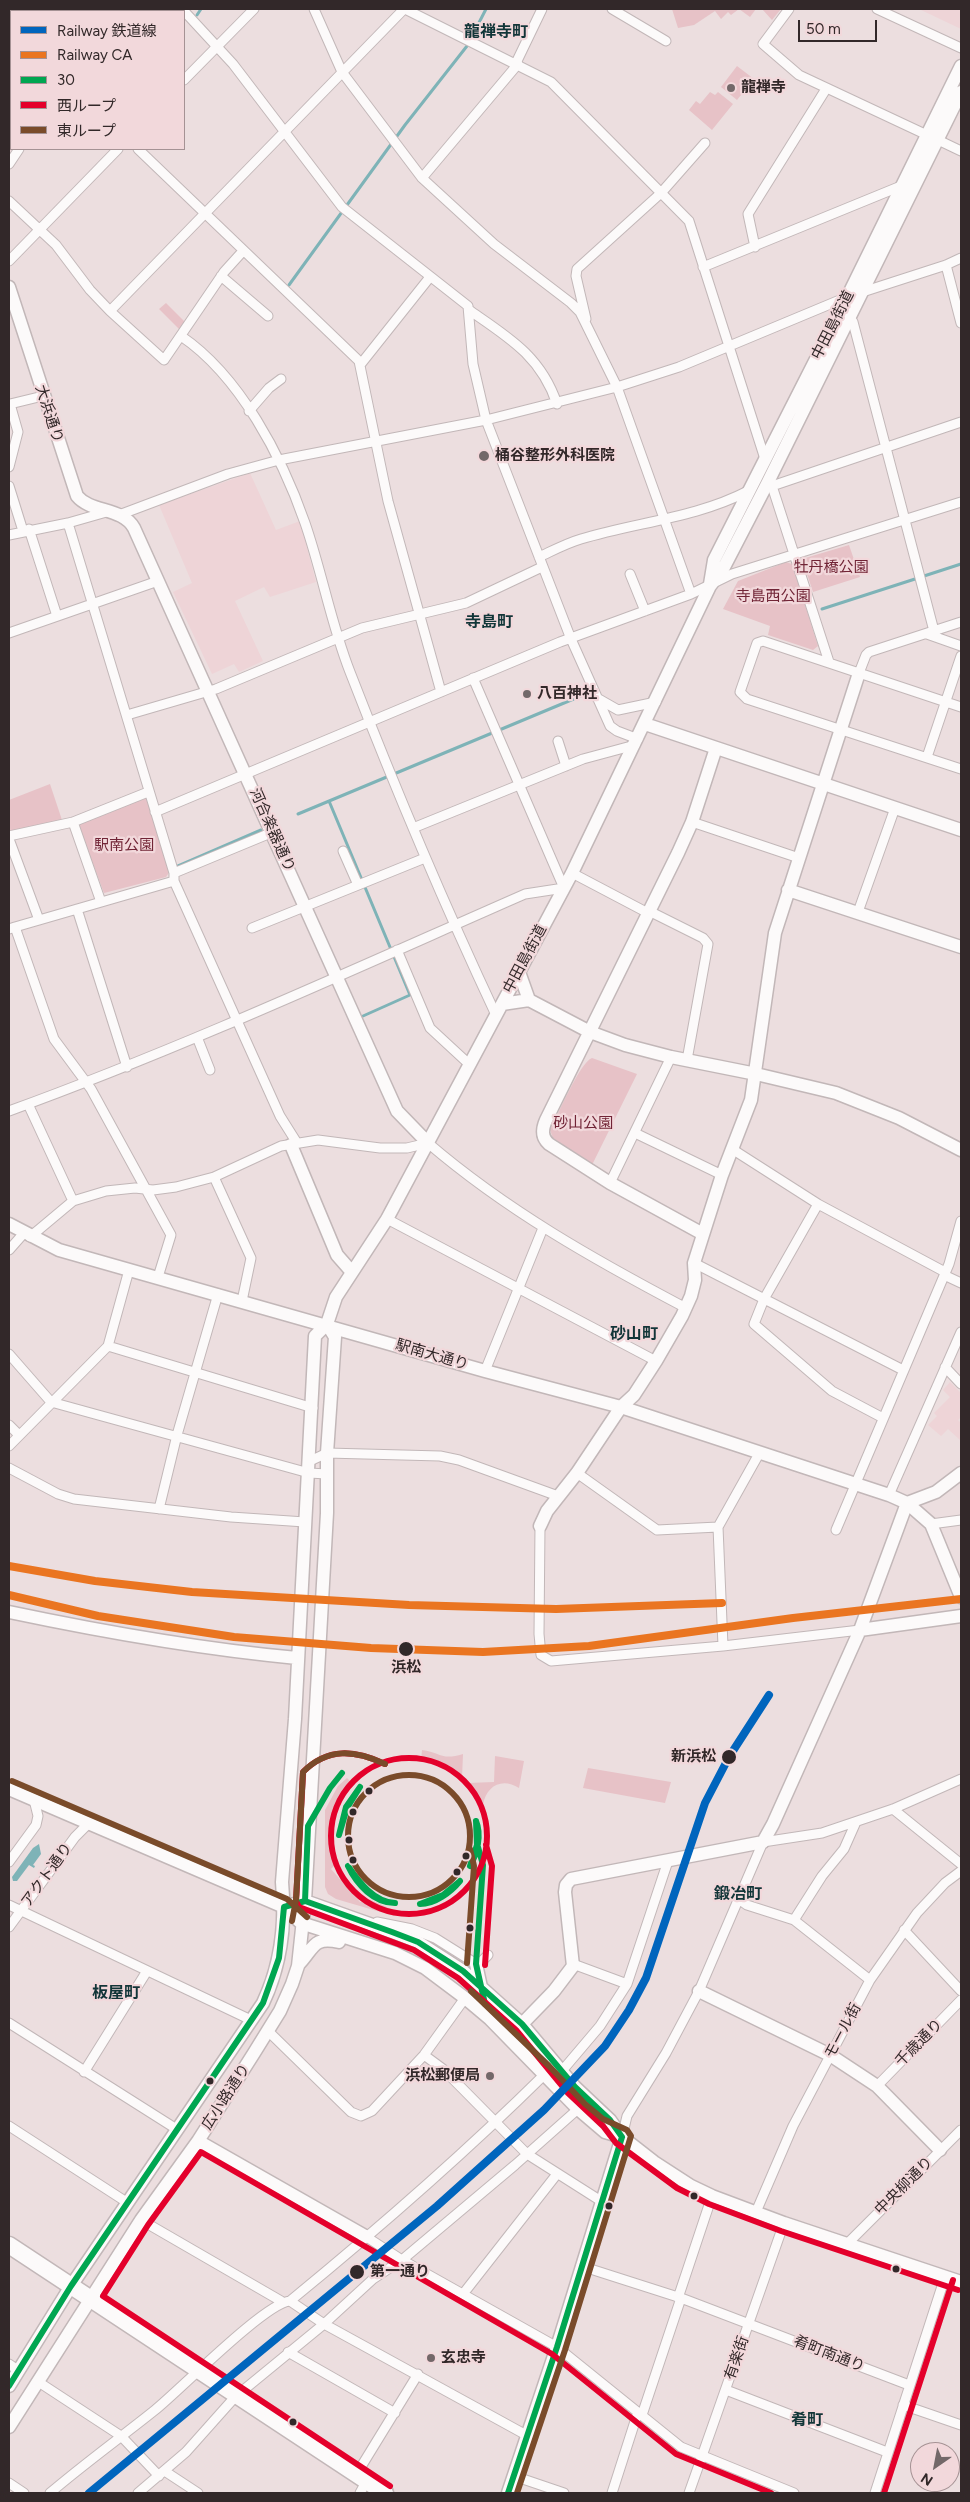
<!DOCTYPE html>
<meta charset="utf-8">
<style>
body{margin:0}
#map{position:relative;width:970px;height:2502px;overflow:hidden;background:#ecdedf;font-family:Figtree,"Noto Sans JP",sans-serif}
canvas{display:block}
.frame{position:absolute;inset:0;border:10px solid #322829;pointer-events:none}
.legend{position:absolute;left:10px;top:10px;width:175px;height:140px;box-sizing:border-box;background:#f2d8db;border:1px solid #a59294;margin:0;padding:6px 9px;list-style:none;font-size:15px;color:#322829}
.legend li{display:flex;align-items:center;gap:10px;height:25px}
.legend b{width:25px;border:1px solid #a59294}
.north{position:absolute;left:910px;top:2442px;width:50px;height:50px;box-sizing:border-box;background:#f2d8db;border:1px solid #a59294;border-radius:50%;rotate:213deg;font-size:14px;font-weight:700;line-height:20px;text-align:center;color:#322829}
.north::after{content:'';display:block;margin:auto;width:18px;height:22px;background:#736869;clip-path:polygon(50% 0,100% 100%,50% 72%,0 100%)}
.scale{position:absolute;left:798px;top:20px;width:79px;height:22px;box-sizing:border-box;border:2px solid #322829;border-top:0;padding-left:6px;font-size:15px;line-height:18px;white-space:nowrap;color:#322829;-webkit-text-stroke:4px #f2d8db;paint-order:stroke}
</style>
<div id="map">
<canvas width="970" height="2502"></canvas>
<div class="frame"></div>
<ul class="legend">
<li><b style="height:6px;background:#0065bd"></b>Railway 鉄道線</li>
<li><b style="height:6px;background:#ea7521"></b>Railway CA</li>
<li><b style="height:6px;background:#00a651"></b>30</li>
<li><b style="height:6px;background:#e4002b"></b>西ループ</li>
<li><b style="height:6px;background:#7a4b2a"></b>東ループ</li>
</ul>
<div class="north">N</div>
<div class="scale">50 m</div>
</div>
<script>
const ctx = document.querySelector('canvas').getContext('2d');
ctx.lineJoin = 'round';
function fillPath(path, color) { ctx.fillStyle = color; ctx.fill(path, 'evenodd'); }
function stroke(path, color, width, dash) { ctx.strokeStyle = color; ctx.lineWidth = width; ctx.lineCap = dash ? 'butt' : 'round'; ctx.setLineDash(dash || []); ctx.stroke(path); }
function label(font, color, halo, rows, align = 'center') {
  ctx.font = font + ' Figtree,"Noto Sans JP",sans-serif'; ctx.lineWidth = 4.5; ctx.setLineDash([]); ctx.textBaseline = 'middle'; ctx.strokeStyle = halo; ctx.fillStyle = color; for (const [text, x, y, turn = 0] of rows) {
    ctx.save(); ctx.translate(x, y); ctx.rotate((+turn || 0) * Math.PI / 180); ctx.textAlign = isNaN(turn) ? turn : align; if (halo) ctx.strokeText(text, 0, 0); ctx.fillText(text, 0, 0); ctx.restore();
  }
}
fillPath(new Path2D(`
 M9,9H105L103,11H11L12,149L9,153Z
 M919,9H961V29Z
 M250,473L276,530L300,521L316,582L270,597L264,587L235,601L263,661L239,672L234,664L212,674L173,592L192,583L159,505Z
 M950,1382L961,1393V1417L958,1420L961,1423V1441L948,1429L941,1436L928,1425L937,1416L934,1413L950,1397L943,1390Z`), '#eed4d7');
fillPath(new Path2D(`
 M9,9H61L59,11H11V76L9,74Z
 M672,9H756L750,17L739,9L731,15L728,12L721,19L715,11L694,25L678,28Z
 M762,9H781L772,20Z
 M737,66L754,79L737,100L721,87Z
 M710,92L715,95L718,92L733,104L712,130L689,110L696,101L700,104Z
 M166,303L185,322L180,330L159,309Z
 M849,545L860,577L813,592L802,559Z
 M786,562L792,564L818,646L813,650L768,635L770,626L723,609L738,581Z
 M50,784L62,820L11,833L9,824V800Z
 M146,798L170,871L166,877L104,893L78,824Z
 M592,1058L637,1074L592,1165L553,1138L550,1130C557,1117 580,1062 592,1058Z
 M422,1750C440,1752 441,1761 463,1754L462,1778C452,1767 436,1760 421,1759Z
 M495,1756L524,1761L519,1788C502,1777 486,1786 483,1805L468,1783L494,1782Z
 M588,1768L671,1782L665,1803L583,1788Z
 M347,1778L351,1782L333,1815L329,1830L335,1865L331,1869L360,1902L366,1898L396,1911L394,1916L336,1899L328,1894L325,1887V1810L338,1786Z`), '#e7c2c7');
fillPath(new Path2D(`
 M39,1844L41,1854L33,1865L35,1866L34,1868L29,1865L17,1881H13L12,1877L33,1848Z`), '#7eb3b7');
stroke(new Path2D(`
 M197,15L201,9
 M289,285L405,125L467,46L486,9
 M924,576L961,564
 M822,609L915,579
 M329,801L410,995L363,1016
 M298,814L588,693
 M178,866L261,830`), '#7eb3b7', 3);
const street = new Path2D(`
 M314,9L342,72L422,178L494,244L571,303L580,312L617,387L691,594
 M405,9L551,82L689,221L765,459
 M612,9L666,41
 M789,9L763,44L799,75L927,135
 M877,9L961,48
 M109,11L111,9
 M184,11L233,64L342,207L468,306L473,364L486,420L571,639L610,726L617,731L638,739
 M516,63L542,9
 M184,80L254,9
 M938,140L961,151
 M138,149L359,361L388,501L441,692
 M9,164L19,149
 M422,178L518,64
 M9,201L56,245L90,290L110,311L404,9
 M755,247L748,214L826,89
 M9,261L118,149
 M946,265L961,323
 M703,267L901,186
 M221,276L268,316
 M469,310C508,337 541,356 557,404
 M110,311L164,360L224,272L243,251
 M847,315L853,322L934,631
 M586,319L576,276L577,269L661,193L705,143
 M181,336C240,376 282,457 305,523C322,572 331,624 350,672C395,788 443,902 496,1015
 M360,365L430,277
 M249,411L269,388L281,379
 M9,467L18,432L10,404L43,396
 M767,484L772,486L961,422
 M9,486L23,531
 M772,486L829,662
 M119,515L228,474L279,460L486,420L617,387L679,367L847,297L946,265L961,258
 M68,523L174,873V881L280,1116L297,1143
 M29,529L57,616
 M9,535L68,523L110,511
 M539,557C552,551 567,543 581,539C637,522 696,518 748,491
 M630,574L645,611
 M9,633L158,581
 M927,634L961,646
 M859,673L866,655L869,652L961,622
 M597,698L618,710L656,702
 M961,707L763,641L757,643L740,692L747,699L961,769
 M127,715L216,689L362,628L466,603L542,567
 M558,741L566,766
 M927,757L961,656
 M155,812L560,642L691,594L732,574L961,502
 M73,822L101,902
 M692,822L799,858
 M413,828L583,759L635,745
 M9,836L73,822L148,792
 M9,839L39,920
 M343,851L358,885
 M174,873L273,832
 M572,873L648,913
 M77,909L127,1067
 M649,911L703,938L708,944L687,1060
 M858,912L895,808
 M15,927L174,881
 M252,928L425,858
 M9,929L15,927L54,1039L91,1089L171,1235L158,1277
 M397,950L430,1028L470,1065
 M197,1037L210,1070
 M28,1104L73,1201
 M9,1111C185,1047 354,969 525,894L564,888L473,678
 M635,1133L722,1175
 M732,1149L818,1204L945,1272
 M214,1177L251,1258L242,1301
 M610,1183L671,1057
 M818,1204L764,1299L754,1324L832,1391L883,1418
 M387,1219L656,1361
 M30,1237L73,1201L106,1191L135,1188L153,1190L176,1187L214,1177L281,1146L318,1140L380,1148H407L428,1143C506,1210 595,1260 686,1308
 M9,1250L24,1233
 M694,1263L903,1370
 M944,1275L961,1283
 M108,1346L313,1408
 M9,1354L51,1402L309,1473L327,1474
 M945,1367L961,1384
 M485,1371L543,1228
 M9,1425L19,1435
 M9,1446L108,1346L129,1270
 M310,1461L327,1453L440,1456L459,1460L558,1496
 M9,1468L58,1494L74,1499L231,1517L305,1522
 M577,1473L657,1530L718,1527
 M889,1495L961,1332
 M159,1509L177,1435L218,1294
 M931,1524L961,1520
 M540,1526L539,1634L541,1655L551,1661L723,1646L860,1630
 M836,1530L949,1264L961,1221
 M723,1646L718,1527L760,1452
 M893,1809L961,1864
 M9,1862L36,1825L38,1816L34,1800
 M740,1900L747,1905L794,1920L870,1980
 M9,1905L251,2020
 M794,1920L822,1876L844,1849L856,1822
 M377,1922L412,1929L435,1938L478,1965L488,1955
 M9,1927L75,1837L87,1825
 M904,1930L961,1991
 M573,1964L627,1984
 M9,2023L178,2130
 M268,2031L351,2112L361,2116L372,2111L424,2055L465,1998
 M424,2055L443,2069L527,2154L601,2201
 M84,2072L147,1971
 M561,2072L600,2026L627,1984L668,1861
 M877,2086L961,2000
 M9,2126L128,2203
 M622,2137L627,2116L666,2053L699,1991L763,1842L822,1833L893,1809L961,1779
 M756,2212L793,2126L870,1980L917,1913L945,1883L961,1871
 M141,2220L281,2301
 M365,2236L402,2260L557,2347L681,2447L794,2493
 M848,2243L961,2130
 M581,2266L681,2298L909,2385
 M463,2294L557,2174
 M678,2298L712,2196
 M290,2301L324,2324L528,2436
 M288,2352L395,2413
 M9,2364L19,2371
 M37,2381L121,2436L159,2476
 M726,2390L887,2452
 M903,2405L961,2425
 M642,2415L681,2298
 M166,2472L198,2493
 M356,2475L418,2374
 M514,2476L564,2493
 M9,2483L24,2493
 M50,2493C84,2464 120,2438 155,2410C180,2390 265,2303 290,2301C378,2229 464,2154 545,2074
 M138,2493L186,2452L235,2397L324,2324L373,2279L402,2260L515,2165L578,2109
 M360,2493L366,2482
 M612,2493L638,2412
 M689,2493L784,2223
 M875,2493L945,2277`);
const secondary = new Path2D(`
 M9,287L77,496C91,513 122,507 134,528L397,1111L428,1143
 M710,584L714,560L841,310L961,66
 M645,724L961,830
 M788,890L961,947
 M519,972L529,1000
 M502,1004L529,1000L590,1032L625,1045L671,1057L756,1074L836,1093L899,1118L961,1150
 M291,1145L337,1255L351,1271
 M9,1224L59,1250L485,1371L621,1407L889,1495L907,1503L931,1524L961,1597
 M703,1234L610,1183L549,1144C541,1137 542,1129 546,1120L678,853L692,822L716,748
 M540,1526L547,1511L577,1473L621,1407L634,1395L656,1361L682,1316L691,1296L695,1280L694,1263L722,1175L751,1100L775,933L859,673
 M9,1612C104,1632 200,1649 297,1658
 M860,1630L961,1616
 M9,1789L284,1907L301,1923L395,1953L425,1968L465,1998L490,2019L578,2109L605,2132L622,2137
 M284,1907L305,1901L392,1932L418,1942L463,1971L522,2024L575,2087L610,2120L622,2137L654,2162L691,2186L712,2196L784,2223L961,2282
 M476,1964L484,2001L494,2017
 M298,1965C314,1949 312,1936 339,1942
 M699,1991L830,2055L877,2086L940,2150
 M492,2006L539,2059
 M522,2024L554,1991L573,1966L565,1892L566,1885L571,1879L763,1842L773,1824L860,1630L907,1503L936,1492L961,1473
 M198,2141L365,2236
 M9,2386L71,2286L263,2003C281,1965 286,1924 282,1882L295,1719L315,1336L327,1324L336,1297L387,1219L572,873L710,586L723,569L767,484L961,92
 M9,2427L141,2220L198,2141L254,2053L280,2011L292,1984L298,1966L305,1901L327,1513V1453L335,1337L327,1324
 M508,2493L557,2347L622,2137`);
const highway = new Path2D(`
 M9,2245L385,2493`);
stroke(street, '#c2b7b8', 11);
stroke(secondary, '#c2b7b8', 15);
stroke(highway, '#c2b7b8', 19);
stroke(street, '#fcfafa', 9);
stroke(secondary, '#fcfafa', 12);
stroke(highway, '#fcfafa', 16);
stroke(new Path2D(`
 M339,1835L346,1807L360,1787
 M339,1835L347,1808L360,1787
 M478,1847L483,1865L476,1964L485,2004
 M348,1866C359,1882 374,1902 395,1903
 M348,1866C357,1885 374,1903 395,1903
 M470,1866L477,1845L476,1821
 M470,1866C477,1854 482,1835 476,1821
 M305,1901L308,1826L330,1788L342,1773
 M420,1904C435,1904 451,1892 460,1881
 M420,1904L443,1895L460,1881
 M9,2386L71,2286L263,2003L279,1958L284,1907L305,1901L392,1932L418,1942L463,1971L522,2024L575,2087L610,2120L622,2137
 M508,2493L557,2347L622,2137`), '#00a651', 6);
stroke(new Path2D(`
 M331 1836a78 78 0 1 1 156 0a78 78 0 1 1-156 0Z
 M385,1764C355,1750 328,1747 303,1772L296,1901L299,1907L414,1950L458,1978L516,2030L568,2093L603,2126L616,2143L677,2188L709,2204L781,2231L958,2290
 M485,1965L492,1866L486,1845
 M390,2486L103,2296L148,2225L201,2152L552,2354L676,2454L771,2493
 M884,2493L953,2280`), '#e4002b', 6);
stroke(new Path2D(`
 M348 1836a61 61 0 1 1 122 0a61 61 0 1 1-122 0Z
 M12,1781L287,1899L307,1917
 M292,1921L296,1900L303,1772C328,1747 355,1750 385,1764
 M467,1963L474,1866L470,1849
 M471,1991L549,2066L585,2104L603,2119L627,2130L631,2136L565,2350L517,2493`), '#7a4b2a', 6);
stroke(new Path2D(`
 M89,2493L437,2206L544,2110L605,2046L629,2010L646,1978L705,1803L729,1757L769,1695`), '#0065bd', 8);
stroke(new Path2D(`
 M9,1566L95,1581L192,1592L409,1605L556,1609L722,1603
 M9,1595L98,1616L234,1637L371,1648L483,1652L589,1646L793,1618L961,1599`), '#ea7521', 8);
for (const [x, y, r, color] of [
 [731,88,5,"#736869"],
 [484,456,6,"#736869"],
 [527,694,5,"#736869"],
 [406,1649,8,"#322829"],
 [729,1757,8,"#322829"],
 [369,1791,4.5,"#322829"],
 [353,1812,4.5,"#322829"],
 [349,1840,4.5,"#322829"],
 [466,1856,4.5,"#322829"],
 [353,1860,4.5,"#322829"],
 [457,1872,4.5,"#322829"],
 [470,1928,4.5,"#322829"],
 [490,2076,5,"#736869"],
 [210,2081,4.5,"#322829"],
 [694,2196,4.5,"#322829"],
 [609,2206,4.5,"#322829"],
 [896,2269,4.5,"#322829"],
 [357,2272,8,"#322829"],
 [431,2358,5,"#736869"],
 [293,2422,4.5,"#322829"]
]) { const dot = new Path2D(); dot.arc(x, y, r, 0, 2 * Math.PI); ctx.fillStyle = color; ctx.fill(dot); stroke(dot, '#f2d8db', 2); }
label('bold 15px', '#322829', '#f2d8db', [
 ["龍禅寺",741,88],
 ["桶谷整形外科医院",495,456],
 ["八百神社",537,694],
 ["浜松郵便局",480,2076,"right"],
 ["玄忠寺",441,2358]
], 'left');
label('15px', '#322829', '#f2d8db', [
 ["中田島街道",833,325,-63],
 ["大浜通り",49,414,72],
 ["河合楽器通り",272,830,66],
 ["中田島街道",525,959,-62],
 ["駅南大通り",432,1355,16],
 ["アクト通り",47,1875,-54],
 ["モール街",843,2031,-62],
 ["千歳通り",919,2043,-45],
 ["広小路通り",226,2097,-57],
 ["中央柳通り",904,2186,-45],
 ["肴町南通り",829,2354,21],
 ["有楽街",737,2358,-71]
]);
label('15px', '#712436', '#f2d8db', [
 ["牡丹橋公園",831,568],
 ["寺島西公園",773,597],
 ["駅南公園",124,846],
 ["砂山公園",583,1124]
]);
label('bold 15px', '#322829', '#f2d8db', [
 ["浜松",406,1668],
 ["新浜松",716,1757,"right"],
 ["第一通り",370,2272,"left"]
]);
label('bold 16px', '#123538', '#f2d8db', [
 ["龍禅寺町",496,32],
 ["寺島町",489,622],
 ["砂山町",634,1334],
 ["鍛冶町",738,1894],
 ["板屋町",116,1993],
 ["肴町",807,2420]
]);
</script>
